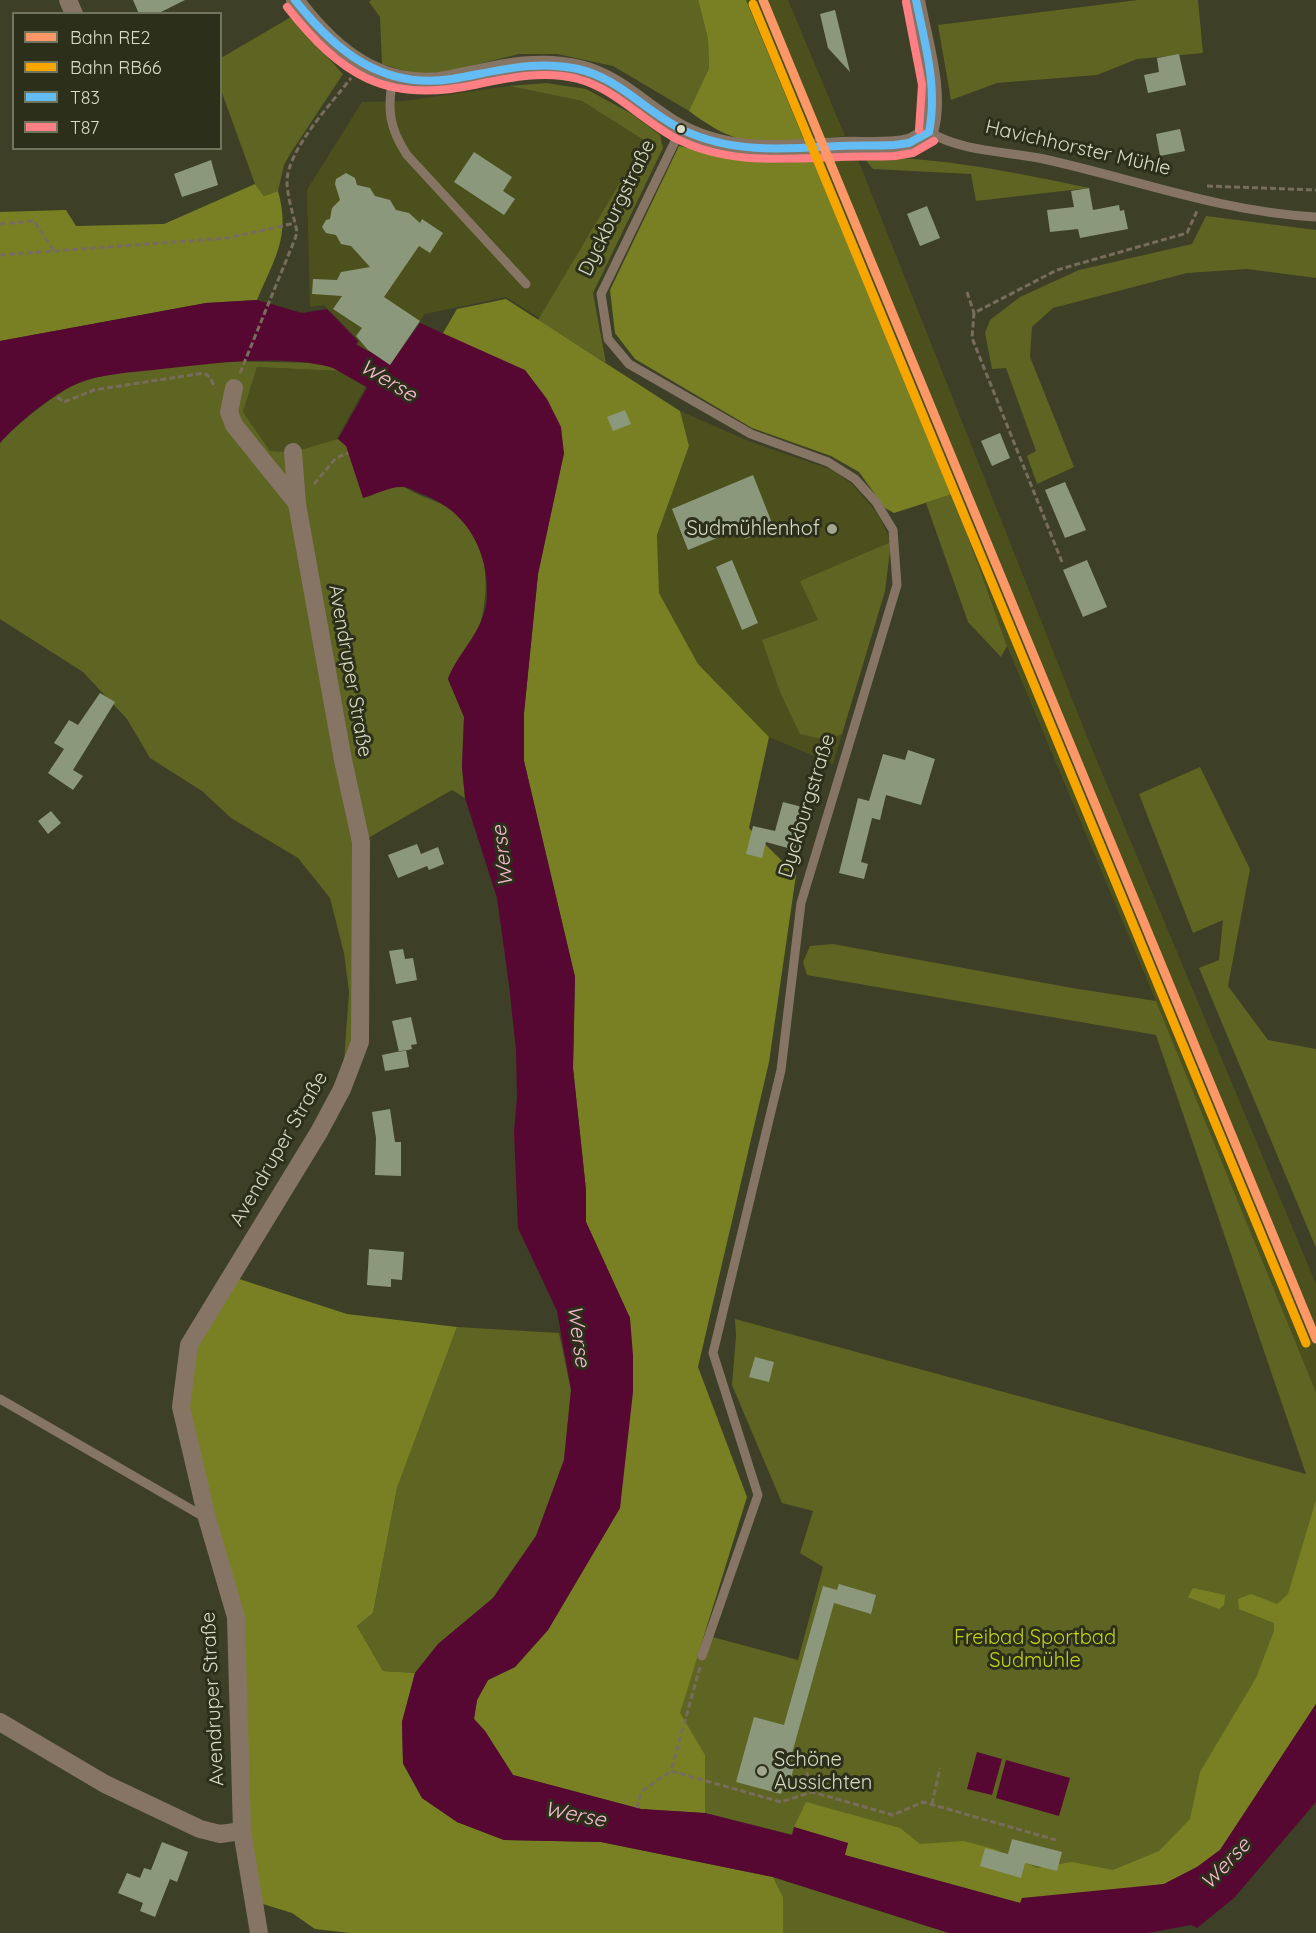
<!DOCTYPE html>
<meta charset="utf-8">
<style>
body{margin:0}
#map{position:relative;width:1316px;height:1933px;overflow:hidden;background:#3d4026;font-family:Quicksand,sans-serif}
canvas{display:block}
.legend{position:absolute;left:12px;top:12px;width:210px;height:138px;box-sizing:border-box;background:#2c2f1a;border:2px solid #71755e;margin:0;padding:8px 10px;list-style:none;font-size:18px;color:#d9ddc4}
.legend li{display:flex;align-items:center;gap:12px;height:30px}
.legend b{width:30px;border:2px solid #71755e}
</style>
<div id="map">
<canvas width="1316" height="1933"></canvas>
<ul class="legend">
<li><b style="height:8px;background:#fc9868"></b>Bahn RE2</li>
<li><b style="height:8px;background:#f7a600"></b>Bahn RB66</li>
<li><b style="height:8px;background:#64bcf4"></b>T83</li>
<li><b style="height:8px;background:#ff8084"></b>T87</li>
</ul>
</div>
<script>
const ctx = document.querySelector('canvas').getContext('2d');
ctx.lineJoin = 'round';
function fillPath(path, color) { ctx.fillStyle = color; ctx.fill(path, 'evenodd'); }
function stroke(path, color, width, dash) { ctx.strokeStyle = color; ctx.lineWidth = width; ctx.lineCap = dash ? 'butt' : 'round'; ctx.setLineDash(dash || []); ctx.stroke(path); }
function label(font, color, halo, rows, align = 'center') {
  ctx.font = font + ' Quicksand,sans-serif'; ctx.lineWidth = 6; ctx.setLineDash([]); ctx.textBaseline = 'middle'; ctx.strokeStyle = halo; ctx.fillStyle = color; for (const [text, x, y, turn = 0] of rows) {
    ctx.save(); ctx.translate(x, y); ctx.rotate((+turn || 0) * Math.PI / 180); ctx.textAlign = isNaN(turn) ? turn : align; if (halo) ctx.strokeText(text, 0, 0); ctx.fillText(text, 0, 0); ctx.restore();
  }
}
fillPath(new Path2D(`
 M746,0H788L845,136L804,140Z
 M509,86L582,101L645,141L541,319L506,297L425,314L389,364L368,350L350,375L366,386L336,440L293,452L270,451L243,412L257,367L340,371L359,341L324,305L310,307L307,190L362,102L404,101Z
 M857,157L1090,744L1316,1284V1392L1156,1001L1007,646L953,494L815,160Z
 M680,411L751,442L832,470L852,484L879,515L891,542L885,591L833,764L769,737L698,664L659,593L657,535L689,446Z`), '#4b501c');
fillPath(new Path2D(`
 M371,0H698L708,39L709,68L689,111L613,66L557,54H519L446,72L415,74L382,64L380,17L369,2Z
 M1138,0H1198L1203,53L1137,59L1097,75L997,83L951,100L938,25Z
 M291,17L343,74L290,154L284,165L278,191L264,196L255,184L221,90V58Z
 M546,83L586,89L632,114L660,135L663,148L593,293L606,363L538,320L645,141L582,101L509,86Z
 M863,157C940,157 1014,172 1089,188L976,201L971,174L873,169Z
 M1206,216L1316,230V278L1247,269L1187,273L1053,308L1032,327L1030,357L1074,467L1037,484L1027,456L1036,451L1006,368L992,369L985,333L990,320L1020,297L1079,270L1192,244Z
 M227,361L321,363L340,371L257,367L243,412L270,451L293,452L338,439C357,456 379,472 401,485C417,496 437,500 454,511C488,534 491,589 480,624C474,645 455,659 448,679L464,717L462,767L465,798L452,790L361,842L360,1042L342,1089L349,992L344,953L330,898L298,858L231,818L202,791L150,758L127,719L83,672L0,619V443C17,424 50,398 72,386C106,369 187,366 227,361Z
 M953,494L1007,646L1001,657L968,622L926,503Z
 M891,542L885,591L842,734L826,740L800,734L780,692L762,640L818,620L800,581Z
 M1200,767L1250,869L1228,986L1268,1040L1316,1049V1248L1199,968L1219,960L1223,920L1193,933L1139,794Z
 M833,944L1072,988L1156,1001L1316,1392V1608L1197,1830L1104,1892L1023,1898L795,1827L793,1835L705,1813L641,1809L705,1635L798,1660L823,1567L800,1553L813,1511L782,1503L732,1385L736,1336L735,1319L1306,1474L1156,1035L807,975L803,962L810,946Z
 M457,1327L559,1333L571,1390L564,1460L536,1536L493,1598L438,1644L415,1673L383,1671L357,1626L373,1613L397,1488Z
 M773,1877L949,1933H783V1897Z`), '#5e6422');
fillPath(new Path2D(`
 M698,0H746L804,140C749,143 735,145 689,111L709,68L708,39Z
 M679,146L746,161L788,163L815,160L953,494L894,513L885,508L859,472L831,456L752,428L635,359L615,333L610,290Z
 M255,184L264,196L278,191C291,237 274,259 257,300L206,303L0,341V212L66,210L76,226L164,224Z
 M506,299L680,411L689,446L657,535L659,593L698,664L769,737L749,828L796,875L769,1062L698,1367L747,1497L680,1713L705,1755V1813L641,1809L513,1775L485,1731L474,1719L477,1700L488,1680L515,1667L548,1630L620,1508L630,1318L586,1222V1190L573,1068L575,977L524,761V713L538,574L564,453L443,333L457,309Z
 M230,1276L347,1314L457,1327L397,1488L373,1613L357,1626L383,1671L415,1673L402,1722L403,1764L422,1798L457,1822L504,1840L601,1842L773,1877L783,1897V1933H350L315,1929L292,1913L253,1901L236,1617L181,1407L189,1345Z
 M1316,1500V1704L1220,1850L1197,1867L1164,1884L1020,1903L844,1855L848,1843L794,1827L806,1802L900,1828L920,1844L964,1841L994,1849L1037,1868L1072,1862L1113,1870L1159,1851L1190,1819L1200,1772L1256,1678L1274,1631V1623L1239,1609L1238,1599L1251,1594L1277,1604L1288,1594Z
 M1193,1588L1225,1595L1224,1605L1219,1609L1188,1597Z`), '#788023');
fillPath(new Path2D(`
 M257,300L302,313L327,309L358,341L340,370C287,352 208,364 153,370C127,373 96,374 72,386C47,399 19,422 0,443V341L206,303Z
 M420,323L525,370L547,399L561,427L564,453L538,574L524,713V761L575,977L573,1068L586,1190V1222L630,1318L633,1355V1392L620,1508L548,1630L515,1667L488,1680L477,1700L474,1719L485,1731L513,1775L641,1809L705,1813L792,1835L794,1827L848,1843L845,1855L1020,1903L1022,1898L1164,1884L1197,1867L1220,1850L1316,1704V1802L1234,1898L1197,1928L1191,1925L1148,1933H949L773,1877L601,1842L504,1840L457,1822L422,1798L403,1763L402,1722L415,1673L438,1644L493,1598L536,1536L564,1460L571,1390L557,1311L518,1228L514,1132L517,1097L516,1050L509,985L497,898L465,798L462,767L464,717L448,679C459,650 485,631 487,597C489,552 467,511 424,495C418,493 409,487 403,487C391,486 374,495 363,498L346,446L338,439L368,386L352,375L369,351L390,365Z
 M977,1752L1002,1759L992,1795L967,1789Z
 M1006,1760L1070,1778L1059,1816L996,1798Z`), '#570832');
stroke(new Path2D(`
 M311,337L397,386`), '#570832', 32);
fillPath(new Path2D(`
 M133,0H185L157,14H139Z
 M835,10L850,72L828,48L820,14Z
 M1179,54L1186,85L1148,93L1144,75L1159,72L1157,58Z
 M1180,129L1185,151L1160,156L1156,134Z
 M474,152L512,177L503,191L515,199L504,215L454,182Z
 M211,160L218,185L182,197L174,174Z
 M346,173L355,178L357,185L370,188L375,196L390,200L396,210L409,213L420,223L422,219L443,233L430,253L419,246L384,297L420,321L390,365L368,350L356,336L362,328L333,309L342,296L312,294L313,279L337,280L341,272L370,267L351,246L341,244L336,235L326,233L322,227L326,220L330,219L332,208L340,200L335,184L336,179Z
 M1089,188L1093,210L1119,205L1120,211L1124,210L1128,229L1080,238L1078,229L1050,232L1047,210L1074,207L1071,191Z
 M927,206L940,238L920,246L907,214Z
 M625,410L631,424L613,431L607,417Z
 M1000,433L1010,458L992,466L981,441Z
 M753,475L774,528L745,539L741,528L688,550L672,509Z
 M1065,482L1086,530L1065,538L1045,490Z
 M732,560L758,623L742,630L716,567Z
 M1087,560L1107,607L1083,617L1063,570Z
 M100,693L115,702L73,770L83,776L73,790L48,773L64,749L54,743L69,720L78,725Z
 M908,750L935,759L921,805L886,795L880,820L872,818L861,862L868,864L864,879L839,873L858,798L869,801L883,754L905,760Z
 M783,802L806,808L795,850L766,842L762,858L746,854L753,826L775,831Z
 M51,811L61,823L48,834L38,821Z
 M417,844L421,854L438,847L444,864L429,870L427,866L398,878L388,855Z
 M403,949L405,959L413,958L417,980L396,984L389,951Z
 M411,1017L417,1044L411,1045L412,1049L399,1052L392,1021Z
 M406,1050L409,1067L385,1071L382,1055Z
 M390,1109L395,1142H401V1176L375,1175L376,1138L372,1112Z
 M369,1249L404,1252L402,1280L391,1279V1287L367,1285Z
 M755,1357L774,1362L769,1382L749,1377Z
 M839,1584L876,1595L871,1614L834,1603L789,1764L794,1766L790,1783L784,1781L781,1794L736,1782L754,1717L784,1725L823,1586L837,1590Z
 M1012,1839L1062,1852L1057,1871L1025,1863L1021,1878L980,1866L985,1848L1008,1854Z
 M162,1842L188,1852L177,1882L170,1879L155,1917L140,1911L143,1903L118,1893L127,1873L140,1878L144,1868L151,1870Z`), '#8c987c');
stroke(new Path2D(`
 M1207,186L1316,190
 M0,224L34,221L54,251
 M0,255L228,238L295,223
 M967,292L974,313
 M240,373L295,239L297,232C294,216 287,197 287,181C288,149 332,103 351,78
 M57,397L64,402L94,390L204,373L210,377L215,388
 M314,484L336,458L348,453
 M1062,562L972,338L974,313L1057,270L1187,233L1197,211
 M700,1667L671,1771L781,1802L812,1792
 M802,1755L812,1792L893,1815L923,1802L1056,1840
 M932,1804L940,1768
 M637,1808L641,1792L671,1771`), '#786d5d', 3, [6, 3]);
stroke(new Path2D(`
 M393,77C387,109 389,128 407,155L526,284
 M681,129L601,294L608,339L629,364L751,434L828,462L855,479L876,502L893,530L897,585L801,903L781,1070L713,1353L758,1495L702,1656
 M929,132C963,152 1005,151 1044,159C1134,179 1222,212 1316,217
 M0,1399L206,1518`), '#867564', 9);
stroke(new Path2D(`
 M68,0L74,14
 M295,0C333,51 382,93 451,79C495,70 535,58 580,69C620,79 646,110 681,129C732,156 786,149 841,146C860,145 892,148 909,143C915,141 922,136 929,132C941,92 923,41 916,0
 M234,388L229,412L234,425L296,502
 M0,1722L105,1784L200,1829L220,1834L242,1831
 M259,1933L242,1831L236,1617L207,1518L181,1407L189,1345L319,1132L342,1089L360,1042L361,842L343,760L297,504L293,452`), '#867564', 18);
stroke(new Path2D(`
 M295,0C335,51 383,90 452,79C494,72 534,59 578,69C619,78 646,112 683,130C733,154 786,149 839,146C857,145 876,146 894,145L909,143L929,132
 M916,0C925,44 938,87 929,132`), '#64bcf4', 8);
stroke(new Path2D(`
 M906,2L922,85L919,130
 M287,7C341,75 385,104 474,85C508,78 544,70 578,79C615,89 642,120 675,138C727,165 784,159 840,157C859,156 877,157 895,156L913,153L934,141`), '#ff8084', 8);
stroke(new Path2D(`
 M763,0L1316,1339`), '#fc9868', 9);
stroke(new Path2D(`
 M753,4L1306,1343`), '#f7a600', 9);
for (const [x, y, r, color] of [
 [681,129,5,"#d9ddc4"],
 [832,529,6,"#a2a68d"],
 [762,1771,6,"#a2a68d"]
]) { const dot = new Path2D(); dot.arc(x, y, r, 0, 2 * Math.PI); ctx.fillStyle = color; ctx.fill(dot); stroke(dot, '#2c2f1a', 2); }
label('20px', '#d9ddc4', '#2c2f1a', [
 ["Havichhorster Mühle",1078,148,13],
 ["Dyckburgstraße",617,208,-64],
 ["Avendruper Straße",350,671,80],
 ["Dyckburgstraße",807,806,-73],
 ["Avendruper Straße",279,1149,-60],
 ["Avendruper Straße",213,1699,-93]
]);
label('20px', '#d9ddc4', '#2c2f1a', [
 ["Sudmühlenhof",820,529],
 ["Schöne",774,1760,"left"],
 ["Aussichten",774,1783,"left"]
], 'right');
label('20px', '#c5d416', '#2c2f1a', [
 ["Freibad Sportbad",1035,1638],
 ["Sudmühle",1035,1661]
]);
label('italic 21px', '#f9bdd3', '#2c2f1a', [
 ["Werse",388,381,31],
 ["Werse",503,856,-97],
 ["Werse",578,1336,82],
 ["Werse",575,1815,11],
 ["Werse",1226,1864,-47]
]);
</script>
